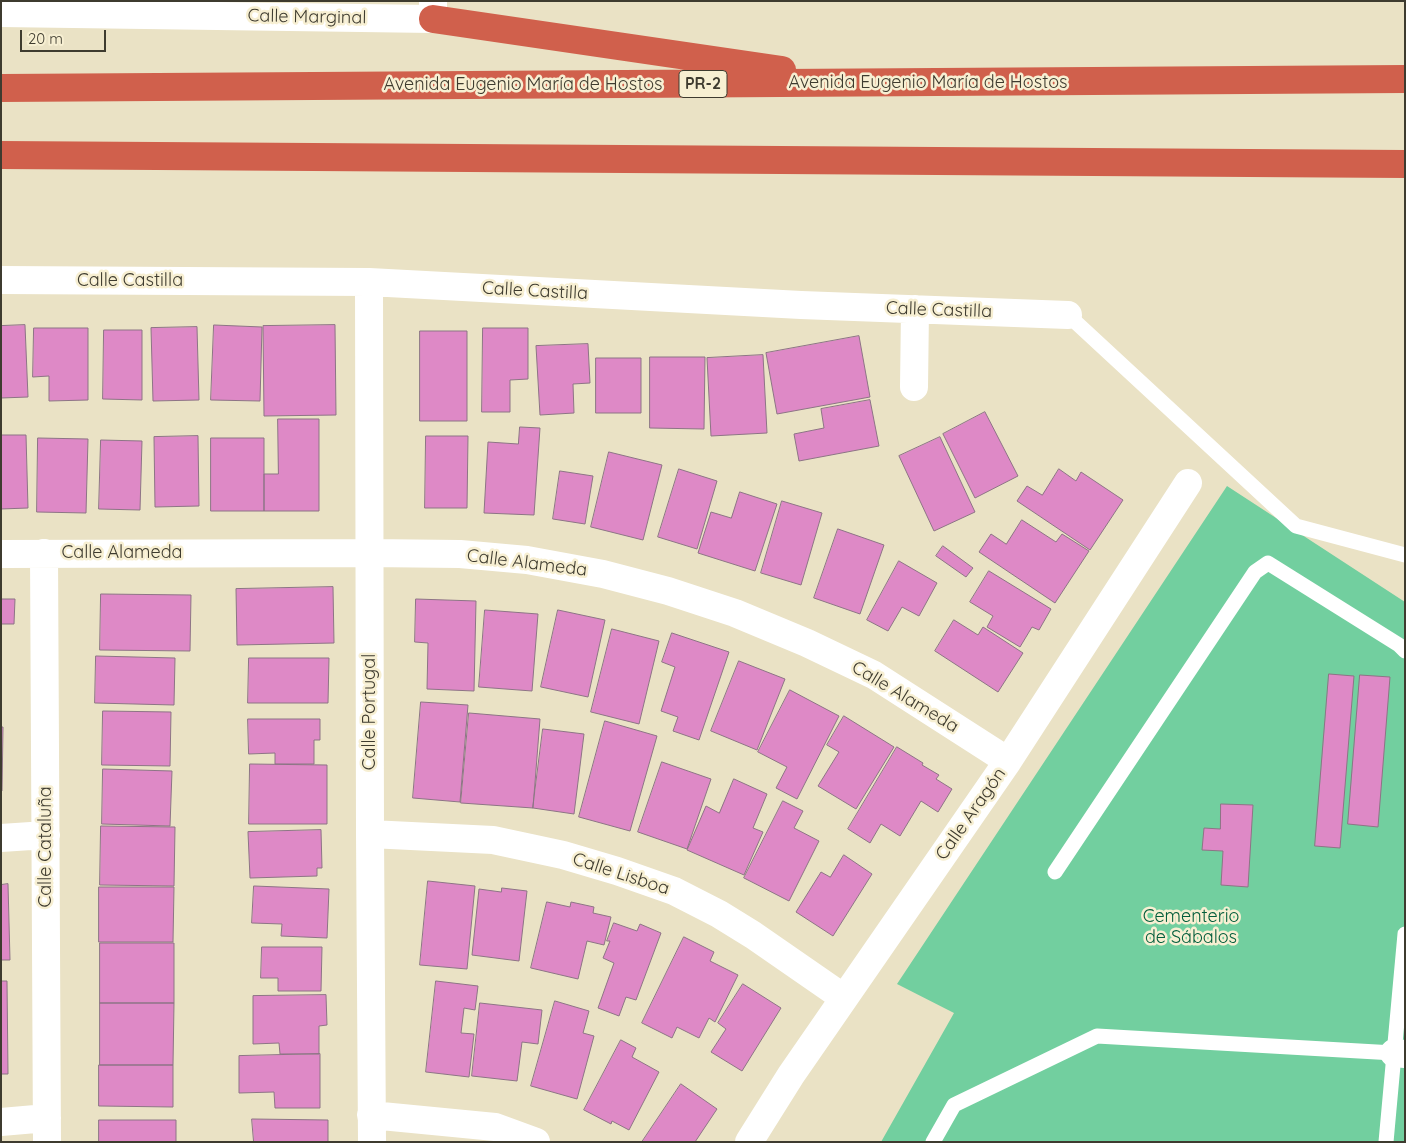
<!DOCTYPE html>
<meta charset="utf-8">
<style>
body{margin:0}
#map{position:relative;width:1406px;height:1143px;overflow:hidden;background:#eae2c5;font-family:Quicksand,sans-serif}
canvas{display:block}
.frame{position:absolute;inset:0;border:2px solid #3e3b2f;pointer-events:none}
.scale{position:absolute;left:20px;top:30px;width:86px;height:22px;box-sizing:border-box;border:2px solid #3e3b2f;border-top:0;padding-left:6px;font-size:15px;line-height:18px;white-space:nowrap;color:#3e3b2f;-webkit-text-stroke:4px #f7efd2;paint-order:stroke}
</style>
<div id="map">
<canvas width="1406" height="1143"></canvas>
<div class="frame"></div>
<div class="scale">20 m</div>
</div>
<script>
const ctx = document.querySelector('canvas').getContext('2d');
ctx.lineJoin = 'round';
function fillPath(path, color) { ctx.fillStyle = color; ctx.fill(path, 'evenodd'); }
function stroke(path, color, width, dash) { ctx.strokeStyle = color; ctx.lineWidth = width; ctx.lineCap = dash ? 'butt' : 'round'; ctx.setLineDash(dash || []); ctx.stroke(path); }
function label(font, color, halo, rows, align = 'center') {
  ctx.font = font + ' Quicksand,sans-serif'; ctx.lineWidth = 5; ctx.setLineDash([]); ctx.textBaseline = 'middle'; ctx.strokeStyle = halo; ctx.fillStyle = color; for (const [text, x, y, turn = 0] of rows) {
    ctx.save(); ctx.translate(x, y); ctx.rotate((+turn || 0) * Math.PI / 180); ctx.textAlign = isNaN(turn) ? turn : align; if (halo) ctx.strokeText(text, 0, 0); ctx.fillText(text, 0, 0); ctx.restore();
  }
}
fillPath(new Path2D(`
 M1227,486L1405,602V1142H881L954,1013L897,984Z`), '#72cf9f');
const building = new Path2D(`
 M25,325L28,397L1,398V326Z
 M214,325L262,327L260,401L211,400Z
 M335,325L336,415L264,416L263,326Z
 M197,327L199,400L153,401L151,328Z
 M34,328H88V400L49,401V376L33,377Z
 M483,328H528V379L510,380V412H482Z
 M104,330H142V400L103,399Z
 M420,331H467V421H420Z
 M859,336L870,397L777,414L766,353Z
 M588,344L590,383L573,384L574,413L540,415L536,346Z
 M763,355L767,433L711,436L707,358Z
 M650,357H705L704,429L650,428Z
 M596,358H641V413H596Z
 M870,400L879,446L799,461L794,434L824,428L821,409Z
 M985,412L1018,476L975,498L943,434Z
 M278,419H319V511H264V474H278Z
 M520,427L540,428L534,515L484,513L488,442L518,444Z
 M1,435H26L28,508L1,509Z
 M198,436L199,506L155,507L154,437Z
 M426,436H468L467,508H425Z
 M940,437L975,512L934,531L899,456Z
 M38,438L88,439L86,513L37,512Z
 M211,438H264V511H211Z
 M101,440L142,441L140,510L99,509Z
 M609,452L662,465L643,540L591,527Z
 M679,469L717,481L697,549L658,537Z
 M1059,469L1076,481L1081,472L1123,500L1090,550L1017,501L1027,486L1042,495Z
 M560,471L593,476L585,524L553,519Z
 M740,492L777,504L755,571L698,553L711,512L731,518Z
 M782,501L822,513L801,585L761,573Z
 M1022,520L1056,542L1062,534L1089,551L1055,603L979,552L991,534L1006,544Z
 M838,529L884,545L860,614L814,598Z
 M943,546L973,568L966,577L936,556Z
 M899,561L937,583L919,616L902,607L888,631L867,620Z
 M989,571L1051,609L1039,630L1032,627L1020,647L987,627L993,616L970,602Z
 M333,587L334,643L237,645L236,589Z
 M101,594L191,595L190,651L100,650Z
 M1,599H15L14,624H1Z
 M416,599L476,601L474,691L427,689L428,643L415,642Z
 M485,610L538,614L532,691L479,687Z
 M558,610L605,620L588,697L541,687Z
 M954,620L978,635L983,627L1023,653L998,692L935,651Z
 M612,629L659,641L639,724L591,712Z
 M672,633L729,652L699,740L673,731L678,717L661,711L675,667L662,662Z
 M96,656L175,658L174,705L95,703Z
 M249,658H329L328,703H248Z
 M739,661L785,679L757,750L711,731Z
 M1329,674L1354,676L1340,848L1315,846Z
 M1360,675L1390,677L1378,827L1348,824Z
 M790,690L839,716L797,799L776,788L787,767L758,752Z
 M421,702L468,705L460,802L413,798Z
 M103,711L171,712L170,766L102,765Z
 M469,713L540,719L533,808L461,803Z
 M844,716L894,747L856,809L818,786L839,752L827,745Z
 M248,719H320V740H314V764H275V753L249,754Z
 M605,721L657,736L630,831L579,817Z
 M1,727H3L2,791H1Z
 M543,729L584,734L574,814L533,808Z
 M897,747L923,763L922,765L939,775L936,779L952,789L938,812L921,801L900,836L881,824L870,843L848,829Z
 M662,762L711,779L687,849L638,832Z
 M250,764L327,765V824H249Z
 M103,769L172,771L170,826L102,824Z
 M734,779L767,794L753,828L763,832L744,875L687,850L706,806L719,813Z
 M783,801L803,811L794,828L819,841L789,901L744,878Z
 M1221,804L1253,805L1248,887L1221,885L1223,851L1202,850L1204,828L1220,829Z
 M101,826L175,827L174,886L100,885Z
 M321,830L322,868H317V876L250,878L248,832Z
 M844,855L872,874L833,936L796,912L821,872L830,877Z
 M428,881L475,886L467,969L420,965Z
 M8,884L10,960H1V885Z
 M254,886L329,889L327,938L281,936L282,924L252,923Z
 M99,887H174L173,942H99Z
 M502,888L527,891L519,961L472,955L479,889L501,892Z
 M547,902L570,907L571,902L594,907L593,913L611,917L604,945L587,941L578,979L531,968Z
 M614,923L637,931L640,924L661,933L636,1000L626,997L619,1016L598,1008L614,963L603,958L610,941H607Z
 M684,937L714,952L710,961L738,975L715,1022L709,1018L699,1038L677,1027L672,1038L642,1023Z
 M100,943H174V1003H100Z
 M262,947H322L321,991H278V978H261Z
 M1,981H7L8,1074H1Z
 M436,981L478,986L475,1010L464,1008L461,1033L474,1034L469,1077L426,1072Z
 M743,984L781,1008L742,1071L711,1052L726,1029L718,1023Z
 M326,995L327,1025L319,1026V1054H280L279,1043L253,1044V996Z
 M555,1001L589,1011L583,1033L594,1036L577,1099L531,1086Z
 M100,1003H174L173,1065H100Z
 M480,1003L542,1010L538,1044L522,1042L517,1081L472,1076Z
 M621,1040L636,1048L632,1057L659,1072L629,1130L612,1121L611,1124L584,1110Z
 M320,1054V1108H275L274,1092L239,1093V1056Z
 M99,1065H173V1107L99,1106Z
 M681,1084L717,1109L695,1142H642Z
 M252,1119L328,1120V1142H254Z
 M99,1120H176V1142H99Z`);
fillPath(building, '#de89c6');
stroke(building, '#8d7485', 1);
stroke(new Path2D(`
 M1068,315L1296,526L1405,555
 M1055,872L1255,572L1268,563L1399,645L1405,651
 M933,1142L954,1105L1097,1036L1394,1053
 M1386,1142L1405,934`), '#fff', 15);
stroke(new Path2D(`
 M1,13L433,19V1
 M1,280L369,282L801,305L1068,315
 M369,282L370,834L372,1142
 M914,387L915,309
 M44,553L47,1142
 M1,554L370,553L460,554L527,560L603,574L668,591L735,613L807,643L874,675L1008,761
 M370,834L493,840L563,855L617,871L674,891L719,914L753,935L844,998
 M1,838L46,835
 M1394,1053L1405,1054
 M371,1115L495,1127L536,1142
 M1,1122L47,1118
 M749,1142L791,1075L1008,761L1188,483`), '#fff', 28);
stroke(new Path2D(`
 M433,19L782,70
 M1,88L1405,79
 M1,155L1405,164`), '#d0604c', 28);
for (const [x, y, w] of [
 [703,84,48]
]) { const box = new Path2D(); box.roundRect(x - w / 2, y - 13.5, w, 27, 4); ctx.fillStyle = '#f7efd2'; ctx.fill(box); stroke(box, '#3e3b2f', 1); }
label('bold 16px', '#3e3b2f', null, [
 ["PR-2",703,84]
]);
label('18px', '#3e3b2f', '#f7efd2', [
 ["Calle Marginal",307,17,1],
 ["Avenida Eugenio María de Hostos",928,83],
 ["Avenida Eugenio María de Hostos",523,85],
 ["Calle Castilla",130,281],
 ["Calle Castilla",535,291,3],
 ["Calle Castilla",939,310,2],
 ["Calle Alameda",122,553],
 ["Calle Alameda",527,563,7],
 ["Calle Alameda",905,697,31],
 ["Calle Portugal",370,712,-90],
 ["Calle Aragón",971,814,-55],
 ["Calle Cataluña",46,847,-90],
 ["Calle Lisboa",621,874,18]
]);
label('18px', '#025d3b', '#f7efd2', [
 ["Cementerio",1191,917],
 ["de Sábalos",1191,938]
]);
</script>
